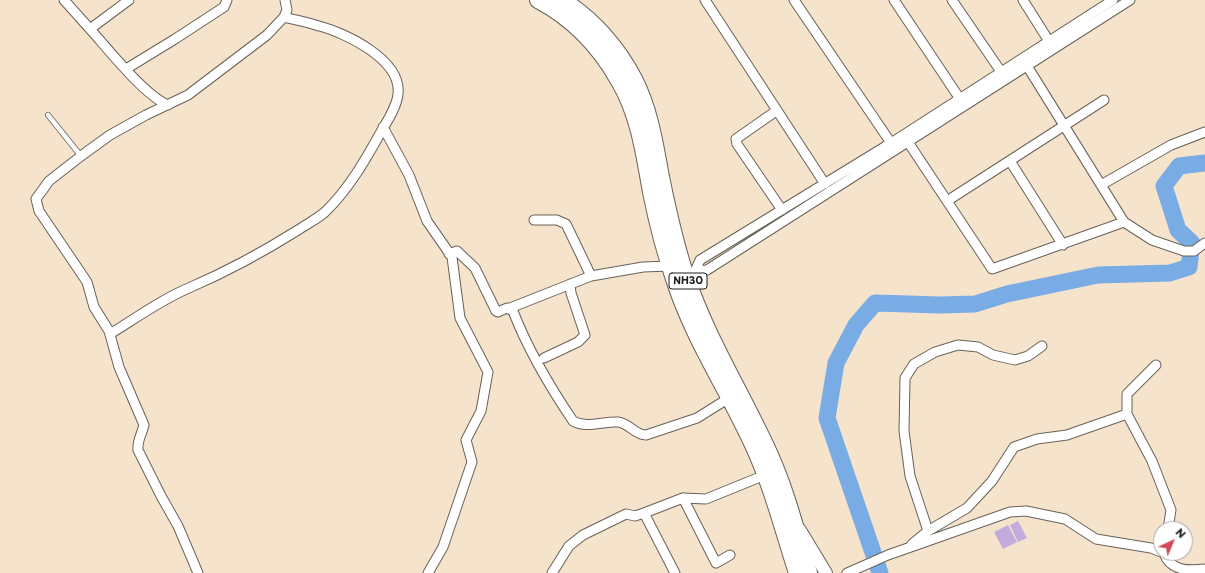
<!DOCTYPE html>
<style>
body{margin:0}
#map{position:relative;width:1205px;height:573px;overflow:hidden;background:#f5e3cb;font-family:"Playpen Sans",sans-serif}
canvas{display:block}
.north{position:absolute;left:1153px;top:521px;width:40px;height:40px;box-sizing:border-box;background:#fff;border:1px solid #a4a4a4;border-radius:50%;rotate:44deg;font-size:11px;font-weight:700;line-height:16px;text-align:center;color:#1c1c1c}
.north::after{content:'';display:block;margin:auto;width:14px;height:18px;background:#d1495b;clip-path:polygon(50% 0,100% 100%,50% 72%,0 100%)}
</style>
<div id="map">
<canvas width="1205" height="573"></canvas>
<div class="north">N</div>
</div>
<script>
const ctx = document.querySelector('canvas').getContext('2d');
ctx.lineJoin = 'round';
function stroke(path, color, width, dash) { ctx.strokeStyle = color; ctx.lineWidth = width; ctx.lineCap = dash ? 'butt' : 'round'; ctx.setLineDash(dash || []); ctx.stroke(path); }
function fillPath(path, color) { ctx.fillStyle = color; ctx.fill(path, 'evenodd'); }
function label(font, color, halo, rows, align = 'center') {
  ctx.font = font + ' "Playpen Sans",sans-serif'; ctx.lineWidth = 3; ctx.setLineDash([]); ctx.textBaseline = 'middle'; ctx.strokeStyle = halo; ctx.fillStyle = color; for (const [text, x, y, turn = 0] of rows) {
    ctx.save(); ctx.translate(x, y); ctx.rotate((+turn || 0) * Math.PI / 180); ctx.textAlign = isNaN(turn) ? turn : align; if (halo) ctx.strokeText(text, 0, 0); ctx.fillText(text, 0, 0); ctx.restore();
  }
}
stroke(new Path2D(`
 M880,573L827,418L836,363L856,325L875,303L940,305L975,304L1007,294L1098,275L1170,273L1189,267L1192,243L1178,230L1164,186L1179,166L1205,163`), '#79abe5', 17);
fillPath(new Path2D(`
 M1018,521L1027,538L1018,542L1010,525Z
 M1008,525L1017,542L1003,549L994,532Z`), '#c3acdd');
const service = new Path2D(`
 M48,115L81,156`);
const minor = new Path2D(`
 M64,0L90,29
 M129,0L90,29C108,49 145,96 168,105
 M705,0L825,184
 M794,0L891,143
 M894,0L962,102
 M952,0L1004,76
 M1023,0L1052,46
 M1024,61L1124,222L1152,240L1184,251H1194L1205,243
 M126,69L175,39L224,7L227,0
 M776,111L736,139L737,144L782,210
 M383,127L409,175L427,221L452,257L460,318L488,372L481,411L466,440L472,462L443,547L428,573
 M904,136L992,269L1124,222
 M1010,161L1063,245
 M1101,185L1171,145L1205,132
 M947,201L1104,100
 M534,220H557L566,224L591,276
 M449,254L457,251L475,268L496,311L498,312L507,308L513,311C528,350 550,387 573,421C587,429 603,421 618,422C629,423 635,435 646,435L697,418L729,398
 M695,271L700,260L891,143L1113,0
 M683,278L695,271L707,270L1130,0
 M510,308L591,276L643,267L670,266
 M110,334C136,318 162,299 191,287C228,271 263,252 298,230C307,224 317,219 325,212C349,189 366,159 382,130C388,120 397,106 398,94C402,60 346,33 319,26C307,22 295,20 284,17
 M544,358L578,342L585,335L571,293L570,284
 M1127,414L1152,461L1171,510L1168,529
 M683,498L716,563L730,555
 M644,513L683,498L706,499L765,475
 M928,531L910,476L904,431L905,378L914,364L935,352L958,345L978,347L993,355L1015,360L1028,356L1042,346
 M912,544L928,531L967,508L992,481L1014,447L1037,439L1067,435L1127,414V394L1156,365
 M1164,553C1170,571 1188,571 1205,569
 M198,573L178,526L161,496L138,450C137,440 142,434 144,425L119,367L109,331L94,307L87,282L39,211L36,199L49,181L81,156L110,135L146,115L188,95L267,35L284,17L287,10L285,0
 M552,573L569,546L583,535L626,514L635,516L644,513L675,573
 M847,573L888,555L1010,512L1026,511L1065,519L1096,539L1151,548L1161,552`);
const tertiary = new Path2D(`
 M800,530L826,573`);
const trunk = new Path2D(`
 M538,0C572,18 600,47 619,81C639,115 644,153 651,192C657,222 665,253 675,282C694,340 728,390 753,445C772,486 783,530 797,573
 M562,0C592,18 618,48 634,79C650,110 655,144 661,177C668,211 675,244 686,276C707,339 743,395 770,455C787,493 797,534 809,573`);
stroke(service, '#686259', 6);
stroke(minor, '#686259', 11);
stroke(tertiary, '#686259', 14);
stroke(trunk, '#686259', 18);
stroke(service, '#fff', 4.5);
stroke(minor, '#fff', 9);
stroke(tertiary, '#fff', 12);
stroke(trunk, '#fff', 16);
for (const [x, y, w] of [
 [688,281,38]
]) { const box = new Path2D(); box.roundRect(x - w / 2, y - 8, w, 16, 3); ctx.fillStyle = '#fff'; ctx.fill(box); stroke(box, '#1c1c1c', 1); }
label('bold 10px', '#1c1c1c', null, [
 ["NH30",688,281]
]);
</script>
